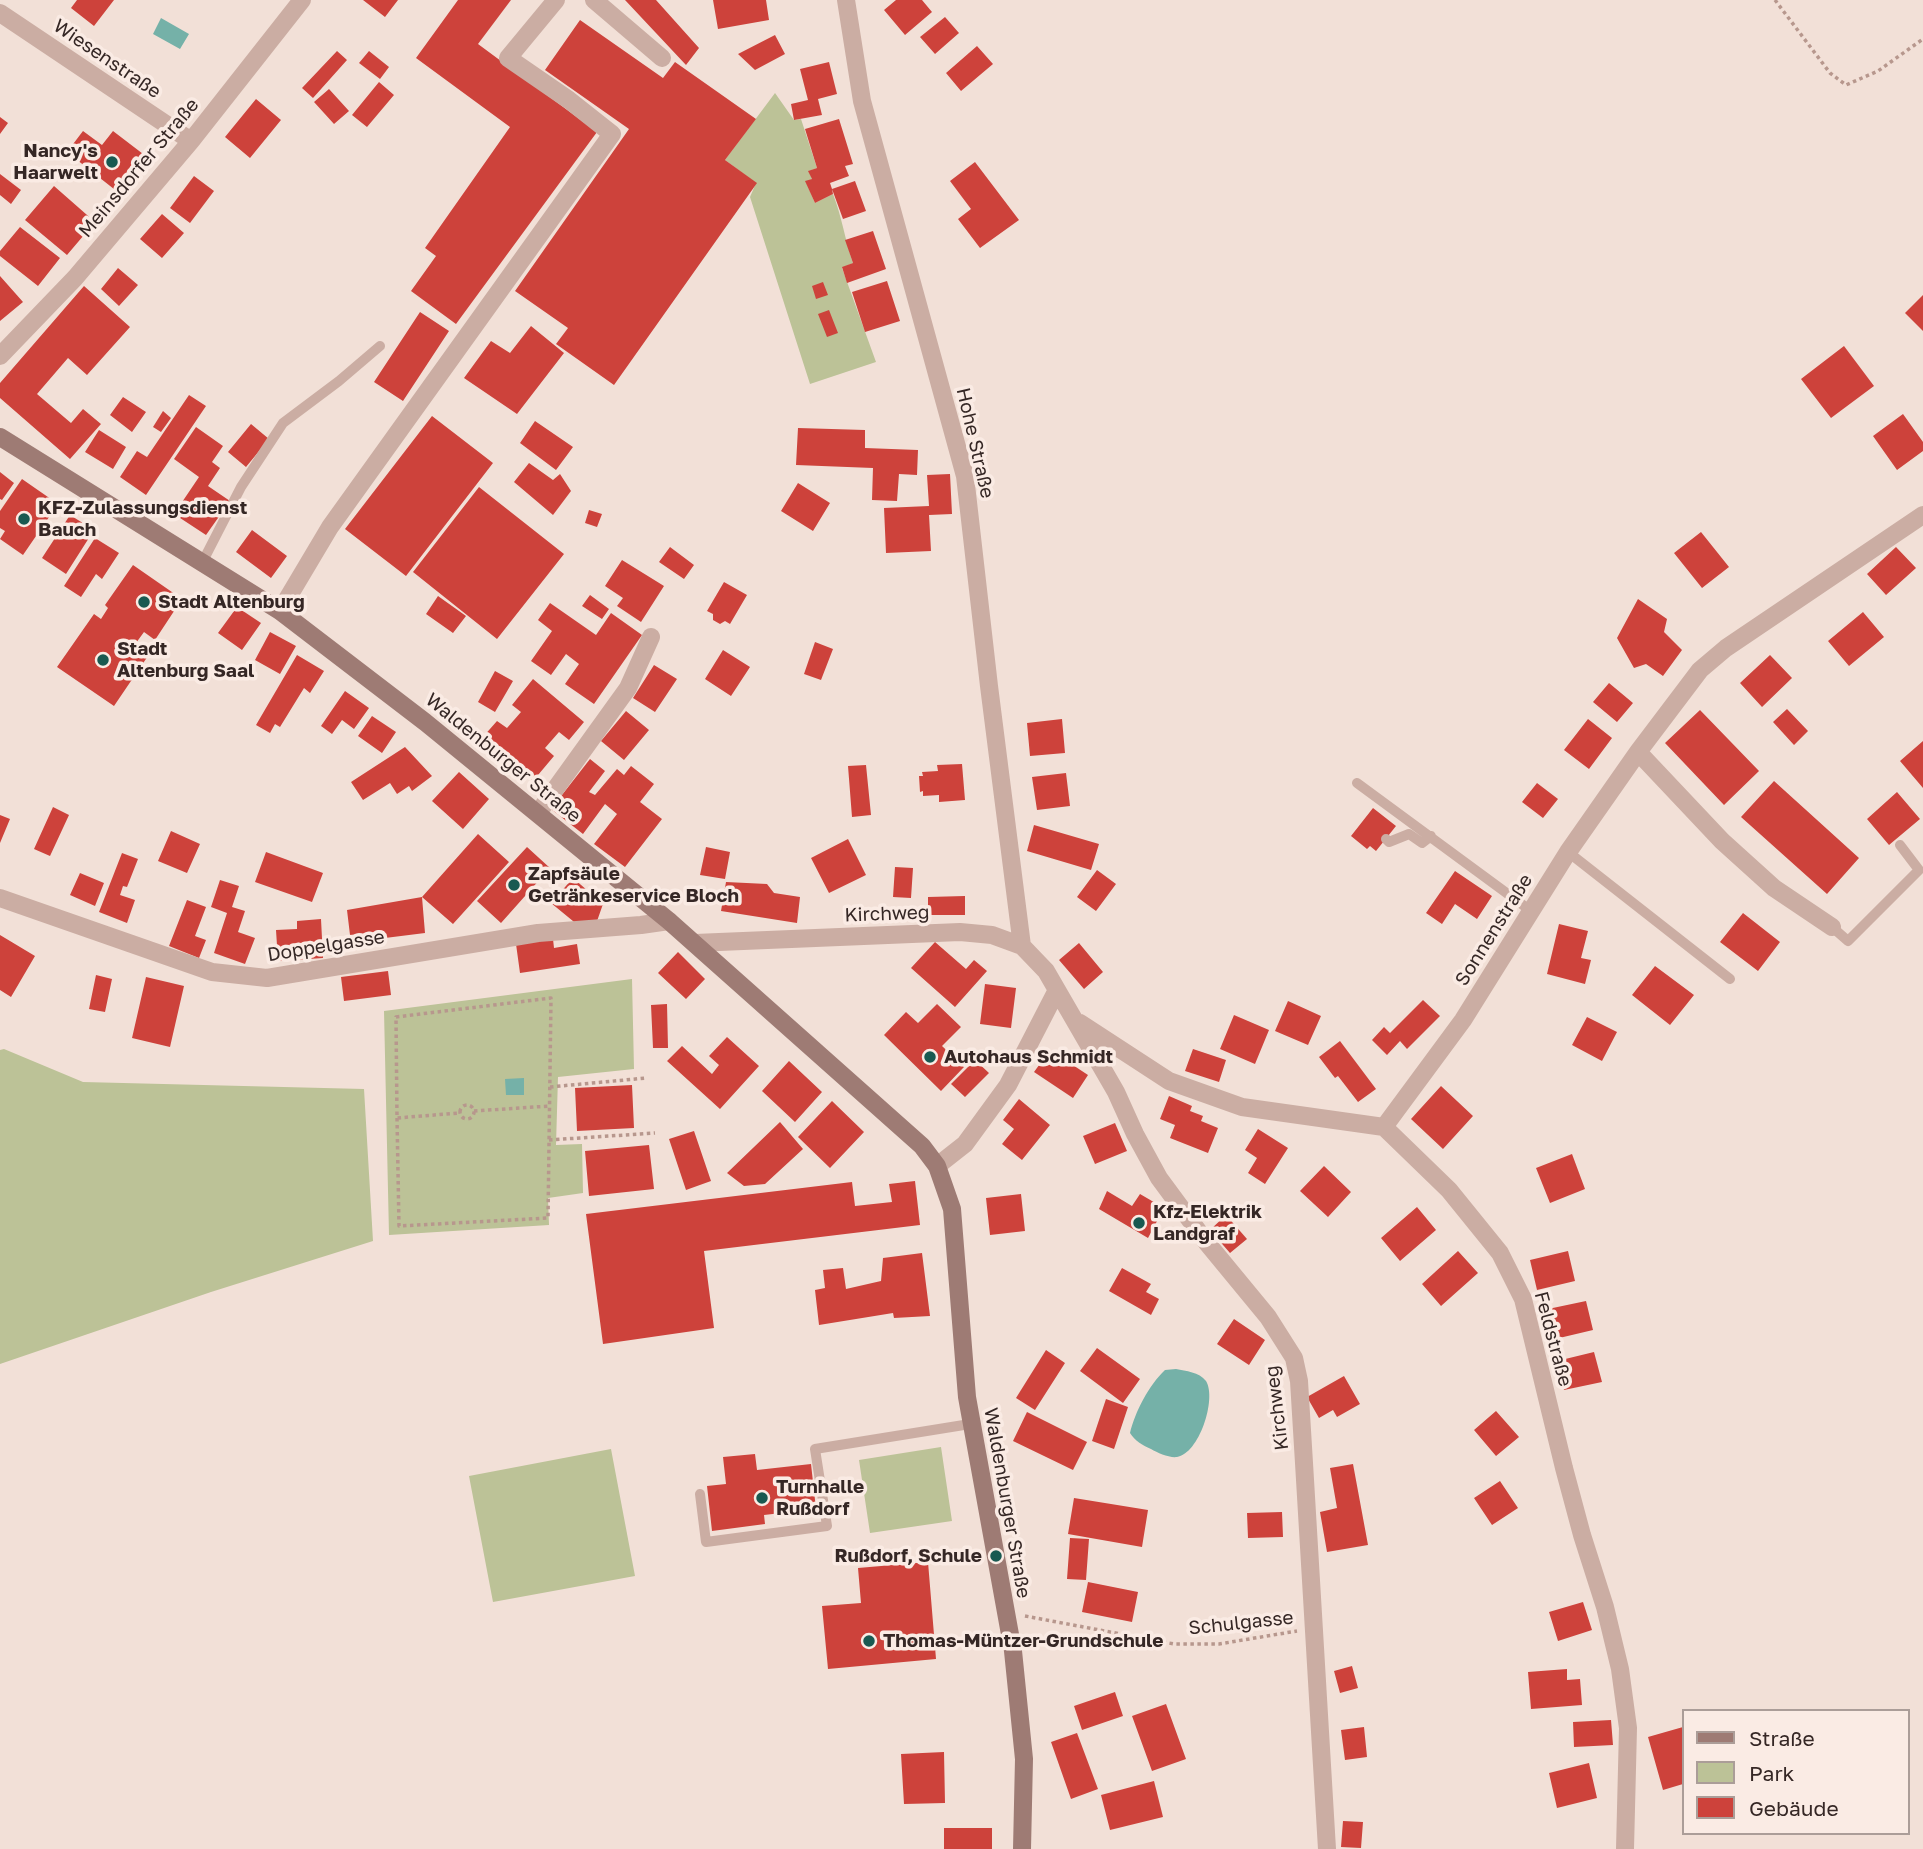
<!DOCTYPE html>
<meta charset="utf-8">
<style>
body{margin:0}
#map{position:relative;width:1923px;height:1849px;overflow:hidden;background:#f2e0d7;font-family:"Golos Text",sans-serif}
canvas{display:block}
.legend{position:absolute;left:1682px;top:1709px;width:228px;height:126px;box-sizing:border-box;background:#faebe4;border:2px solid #ab9d98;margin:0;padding:9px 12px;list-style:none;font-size:21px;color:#352725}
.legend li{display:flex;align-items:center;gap:14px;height:35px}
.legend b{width:35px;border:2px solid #ab9d98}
</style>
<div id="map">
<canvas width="1923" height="1849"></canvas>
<ul class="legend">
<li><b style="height:9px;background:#9e7b74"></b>Straße</li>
<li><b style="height:19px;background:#bcc297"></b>Park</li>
<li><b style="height:19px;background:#cd423b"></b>Gebäude</li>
</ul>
</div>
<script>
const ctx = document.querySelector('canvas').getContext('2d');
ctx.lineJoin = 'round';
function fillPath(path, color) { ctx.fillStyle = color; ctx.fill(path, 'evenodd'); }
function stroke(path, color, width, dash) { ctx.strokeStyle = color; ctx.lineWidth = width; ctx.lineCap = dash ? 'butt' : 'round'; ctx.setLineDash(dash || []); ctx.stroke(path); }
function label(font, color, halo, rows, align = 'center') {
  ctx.font = font + ' "Golos Text",sans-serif'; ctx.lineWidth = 7; ctx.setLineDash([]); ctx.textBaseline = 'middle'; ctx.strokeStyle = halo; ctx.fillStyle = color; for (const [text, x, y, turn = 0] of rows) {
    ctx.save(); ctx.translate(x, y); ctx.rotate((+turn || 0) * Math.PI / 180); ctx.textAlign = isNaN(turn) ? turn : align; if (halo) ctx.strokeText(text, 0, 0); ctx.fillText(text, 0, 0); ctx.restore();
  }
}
fillPath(new Path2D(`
 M775,93L794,120L801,119L817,168L809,171L812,179L806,182L815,203L833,194C842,217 845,240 853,263L842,268L876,362L810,384L750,197L756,183L725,160Z
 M632,979L634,1069L558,1077L556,1145L582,1144L583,1193L548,1198L549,1225L389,1235L384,1011Z
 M4,1049L83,1082L364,1089L373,1241L211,1292L0,1364V1050Z
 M941,1447L952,1521L870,1533L859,1460Z
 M611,1449L635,1576L493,1602L469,1476Z`), '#bcc297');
fillPath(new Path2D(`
 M161,18L189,34L180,49L153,34Z
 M524,1078V1095H506L505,1079Z
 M1176,1369C1186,1371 1199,1372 1206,1381C1217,1399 1199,1454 1177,1457C1169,1458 1158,1453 1151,1449C1142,1445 1135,1441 1130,1433C1135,1412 1149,1385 1165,1370Z`), '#75b1a8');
fillPath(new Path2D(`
 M77,0H114L94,26L71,8Z
 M363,0H398L385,17Z
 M458,0H511L478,44L597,132L456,324L411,291L436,256L425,248L510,127L416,58Z
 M625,0H656L699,48L686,65Z
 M713,0H766L769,20L718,29Z
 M896,0H922L932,12L905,35L884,10Z
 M945,17L959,33L935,54L920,37Z
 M580,20L663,78L675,62L756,119L725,160L757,183L614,385L556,344L568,328L515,291L629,129L545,70Z
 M775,35L785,54L755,70L738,54Z
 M977,46L993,64L961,91L946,73Z
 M337,51L347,60L313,98L302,88Z
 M369,51L389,67L380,79L359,63Z
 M829,62L837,94L818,99L822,115L794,120L791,104L808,100L800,69Z
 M379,82L394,95L367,127L352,115Z
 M329,89L349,111L334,124L314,102Z
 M256,99L281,120L250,158L225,137Z
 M0,117L8,123L0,134Z
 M839,119L853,164L845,166L849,176L830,183L832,189L855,181L866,211L843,219L832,189L833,194L815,203L805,181L812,179L808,171L817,168L805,129Z
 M83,131L102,145L113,131L147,157L119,193L67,152Z
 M975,162L1019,220L980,248L958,219L971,209L950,181Z
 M0,174L21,190L11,204L0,195Z
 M194,176L214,191L190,223L170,208Z
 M54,186L95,222L67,255L25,220Z
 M162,214L184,233L162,258L140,239Z
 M20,227L60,258L38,286L0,256V251Z
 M873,231L886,269L847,283L842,267L853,263L845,240Z
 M118,268L138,285L119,306L101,289Z
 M0,276L23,302L0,321Z
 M887,281L900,321L865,332L852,292Z
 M823,282L828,295L816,299L812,286Z
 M84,286L130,327L87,375L68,358L37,394L71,423L83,409L101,424L70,459L0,398V383Z
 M1923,295V331L1905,313Z
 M829,310L838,333L827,337L818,314Z
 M420,312L449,331L403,401L374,382Z
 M531,326L564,353L517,414L464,378L491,341L510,353Z
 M1844,346L1874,386L1831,418L1801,379Z
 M189,395L206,406L146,495L120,477L137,451L147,457Z
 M123,397L146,412L132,432L110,415Z
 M163,411L171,418L161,432L153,427Z
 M1903,414L1923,442V451L1897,470L1873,436Z
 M432,416L493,463L406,576L345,529Z
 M535,421L573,447L556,470L520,443Z
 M251,424L269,439L246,467L228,452Z
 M196,427L223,446L212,462L220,468L208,486L230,501L206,535L174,514L199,477L174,459Z
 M798,428L865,430V448L918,450L917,475L899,474L897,501L872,500L873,468L796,465Z
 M99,430L126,447L113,469L85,452Z
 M529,463L553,480L560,474L571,491L553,515L514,482Z
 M0,472L14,483L2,500L0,499Z
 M950,474L952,514L929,515L931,551L886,553L884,508L929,506L927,475Z
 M22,479L58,504L23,555L0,539L5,531L0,528V511Z
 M798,483L830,503L813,531L781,511Z
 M479,487L564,554L497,639L413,572Z
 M589,510L602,514L597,527L585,523Z
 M70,515L94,530L66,574L42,558Z
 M252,530L287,556L271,578L236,552Z
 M1701,532L1729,567L1702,588L1674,553Z
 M95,538L119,553L102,579L96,574L81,597L64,586Z
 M670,547L694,565L684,579L659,562Z
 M1896,547L1916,568L1886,595L1867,574Z
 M622,560L664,586L641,622L617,606L623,598L605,586Z
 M133,565L182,599L155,640L144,632L136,643L150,653L114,706L57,667L94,614L101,619L108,608L105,605Z
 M724,582L747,595L730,624L725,621L720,624L713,620V614L707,611Z
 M590,595L609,609L602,619L582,606Z
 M438,596L466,616L453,633L426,614Z
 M1638,599L1667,619L1664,632L1682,650L1663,676L1646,664L1634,668L1617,638Z
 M550,603L596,635L611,613L642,635L594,704L565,684L579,664L566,654L551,675L531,661L552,631L538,620Z
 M237,607L261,623L242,650L218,633Z
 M1863,612L1884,637L1849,666L1828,641Z
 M270,632L296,646L280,674L255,660Z
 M815,642L833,649L821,680L804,674Z
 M723,650L750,667L731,696L705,679Z
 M297,655L324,671L310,693L304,688L280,727L275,724L270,733L256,725Z
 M1770,655L1792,678L1762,707L1740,683Z
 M654,665L677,679L655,712L633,698Z
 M495,671L513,681L495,712L478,702Z
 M533,679L584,722L569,740L559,732L545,748L554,756L533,781L482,738L497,721L507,728L521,712L512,705Z
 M1609,683L1633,703L1617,722L1593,702Z
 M345,691L369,708L354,729L342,720L332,734L321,726Z
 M1787,709L1808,731L1794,745L1773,722Z
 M1700,710L1759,771L1724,805L1665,743Z
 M626,711L649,730L624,760L601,741Z
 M372,716L396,732L382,753L358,736Z
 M1062,719L1065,753L1030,756L1027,723Z
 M1588,719L1612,738L1589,769L1564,750Z
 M1923,741V788L1900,761Z
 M405,747L432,776L412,791L409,786L397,794L390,783L363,800L351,782Z
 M590,759L605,771L589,792L595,795L617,769L624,775L631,766L654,784L640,802L662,819L625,867L594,844L617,814L605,804L583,834L551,809Z
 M962,764L965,800L939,802V795L923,796V791L920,792L919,776H923L922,772L938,771L937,765Z
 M866,765L871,815L852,817L848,766Z
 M459,772L489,799L463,829L432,801Z
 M1066,773L1070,806L1037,810L1032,777Z
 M1774,781L1859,858L1827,894L1741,817Z
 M1537,783L1558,799L1543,818L1522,802Z
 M1897,792L1920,819L1889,845L1867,819Z
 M53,807L69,815L50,856L34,849Z
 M1373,808L1396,826L1376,851L1370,846L1367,849L1351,836Z
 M0,815L10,819L0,843Z
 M1034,825L1099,844L1091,870L1027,851Z
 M171,831L200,844L187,873L158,861Z
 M478,834L509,862L453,924L422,897Z
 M848,839L866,875L829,893L811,858Z
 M527,847L550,868L501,923L477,901Z
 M706,847L730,852L725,879L700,875Z
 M266,852L323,873L312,902L255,882Z
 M122,853L138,859L127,887L123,886L120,895L135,900L127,923L99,912Z
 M895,867L913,868L911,898L893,897Z
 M1097,870L1116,884L1096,911L1077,897Z
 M1455,871L1492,896L1477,919L1455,904L1442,924L1426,913Z
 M80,873L104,883L95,906L70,895Z
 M573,878L603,904L596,924L579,926L551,903Z
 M220,880L239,886L232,907L245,911L238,932L255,938L245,964L214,953L227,913L211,907Z
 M726,882L767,884L774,893L800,897L797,923L721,911Z
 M965,896V915H928V897Z
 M422,897L425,933L385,938L384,931L350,935L347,910Z
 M187,900L206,907L195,936L206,940L199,958L169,946Z
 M1743,913L1780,942L1758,971L1720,942Z
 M321,919L323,958L278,961L276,930L297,929V921Z
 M1559,924L1588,931L1581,958L1591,960L1585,984L1547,974Z
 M0,935L35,956L11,997L0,990Z
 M553,939L554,948L577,944L580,964L520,973L516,944Z
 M935,942L966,969L974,960L987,971L955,1007L911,968Z
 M1079,943L1103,972L1084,989L1059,960Z
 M678,952L705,979L686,999L658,973Z
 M1655,966L1694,995L1670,1025L1632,995Z
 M388,971L391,995L344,1001L341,977Z
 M96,975L112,979L105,1012L89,1009Z
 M146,977L184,986L170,1047L132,1038Z
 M985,984L1016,988L1011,1028L980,1024Z
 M1423,1000L1440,1016L1407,1049L1400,1041L1387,1055L1372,1040L1384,1027L1390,1033Z
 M1288,1001L1321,1016L1308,1045L1275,1031Z
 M667,1004L668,1048H653L651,1005Z
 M937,1004L961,1027L942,1046L964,1067L941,1091L884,1035L906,1012L918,1023Z
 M1234,1015L1269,1030L1255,1064L1220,1049Z
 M1587,1017L1617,1032L1602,1061L1572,1045Z
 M727,1037L759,1066L720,1109L667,1061L682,1046L712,1074L719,1065L709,1056Z
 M1340,1041L1376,1089L1358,1102L1338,1076L1335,1078L1319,1057Z
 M1193,1049L1226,1060L1219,1082L1185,1071Z
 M1050,1050L1088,1075L1073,1098L1034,1072Z
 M975,1060L989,1073L965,1097L951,1084Z
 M789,1061L822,1092L795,1122L762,1091Z
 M632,1085L634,1128L577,1131L575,1088Z
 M1441,1086L1473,1116L1443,1149L1411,1119Z
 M1169,1096L1192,1106L1190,1111L1203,1116L1201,1121L1218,1128L1208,1153L1170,1138L1175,1125L1160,1119Z
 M1019,1099L1050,1125L1022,1160L1002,1144L1014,1129L1003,1120Z
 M832,1101L864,1132L830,1168L798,1137Z
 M780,1122L803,1149L765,1184L744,1186L727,1173Z
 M1115,1123L1127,1151L1095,1164L1083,1136Z
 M1258,1129L1288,1148L1265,1184L1248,1173L1257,1158L1245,1150Z
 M694,1131L711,1181L686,1190L669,1139Z
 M649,1145L654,1189L589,1196L585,1151Z
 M1572,1154L1585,1189L1550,1203L1536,1168Z
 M1324,1166L1351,1192L1328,1217L1300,1191Z
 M915,1181L920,1225L704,1251L714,1328L603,1344L586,1214L852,1182L855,1206L892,1202L889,1184Z
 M1107,1191L1132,1206L1140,1194L1164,1208L1148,1238L1099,1209Z
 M1021,1194L1025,1231L990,1235L986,1198Z
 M1417,1207L1436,1230L1400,1261L1381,1238Z
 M1226,1215L1247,1239L1230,1253L1210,1230Z
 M1458,1251L1478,1273L1441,1306L1422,1284Z
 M1568,1251L1575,1281L1537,1290L1530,1260Z
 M922,1253L930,1316L894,1318L893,1313L819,1325L815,1290L825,1288L823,1270L843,1268L846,1289L881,1281L883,1258Z
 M1122,1268L1151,1284L1146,1292L1159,1299L1151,1315L1109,1291Z
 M1586,1301L1593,1330L1555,1339L1548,1309Z
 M1234,1319L1265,1340L1249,1365L1217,1344Z
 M1097,1348L1140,1379L1123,1403L1080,1371Z
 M1046,1350L1065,1363L1035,1410L1016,1398Z
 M1594,1352L1602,1382L1564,1390L1557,1361Z
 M1344,1376L1360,1404L1337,1417L1333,1410L1319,1418L1307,1397Z
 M1106,1399L1128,1407L1114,1449L1092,1441Z
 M1496,1411L1519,1437L1496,1456L1474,1430Z
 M1027,1412L1087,1442L1073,1470L1013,1441Z
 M755,1454L757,1470L811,1464L816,1509L764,1515L765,1524L712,1531L707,1486L726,1484L723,1457Z
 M1353,1464L1368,1545L1327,1552L1320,1512L1337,1508L1330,1468Z
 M1500,1481L1518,1508L1492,1525L1474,1498Z
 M1074,1498L1148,1510L1142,1547L1068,1534Z
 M1282,1512L1283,1537L1248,1538L1247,1513Z
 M1070,1538L1089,1539L1086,1580L1067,1579Z
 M928,1562L936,1659L828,1669L822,1606L861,1603L858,1568Z
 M1088,1582L1138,1592L1132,1622L1082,1612Z
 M1583,1602L1592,1630L1558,1641L1549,1612Z
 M1352,1666L1358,1688L1340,1693L1334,1671Z
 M1567,1669V1680L1580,1679L1582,1705L1531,1709L1528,1672Z
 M1115,1692L1123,1716L1082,1730L1074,1706Z
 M1166,1704L1186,1759L1152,1771L1132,1716Z
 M1611,1720L1613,1745L1574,1747L1573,1722Z
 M1364,1727L1367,1757L1345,1760L1341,1730Z
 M1683,1727V1784L1663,1790L1648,1737Z
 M1077,1733L1098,1789L1071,1799L1051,1742Z
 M944,1752L945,1803L904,1804L901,1754Z
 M1589,1763L1597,1798L1557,1808L1549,1773Z
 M1154,1781L1163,1817L1110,1830L1101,1795Z
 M1343,1821L1363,1822L1361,1848L1341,1847Z
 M944,1828H992V1849H944Z`), '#cd423b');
stroke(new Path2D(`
 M1775,0L1830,73L1846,85L1878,71L1923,39
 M550,1087L646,1078
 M460 1112a7 7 0 1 1 14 0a7 7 0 1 1-14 0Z
 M474,1111L550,1106
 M397,1118L399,1226L548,1218L551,998L396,1017L397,1118L459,1113
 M549,1140L655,1133
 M1025,1616L1174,1644H1219L1297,1631`), '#b7978d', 3.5, [3.5, 3.5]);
stroke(new Path2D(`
 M203,561L241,487L283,423L339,381L380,346
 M1357,783L1531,911
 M1386,839L1389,842L1409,834L1422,843L1431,836
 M1568,852L1730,979
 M1832,927L1848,941L1919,870L1900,845
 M700,1494L706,1542L827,1526L815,1449L970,1424`), '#cbada3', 10);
stroke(new Path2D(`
 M594,0L662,58
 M846,0L862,101L965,476L989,686L1022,946
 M0,13L191,141
 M0,356L75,278L191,141L302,0
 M280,611L330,527L612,134L569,100L508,58L556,0
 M1638,752L1722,841L1774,888L1832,927
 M538,813L628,688L651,637
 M0,898L212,972L267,978L538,933L641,925L669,921
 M695,943L960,932L992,935L1022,946L1046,971L1116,1092L1135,1134L1159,1178L1207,1243L1268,1317L1294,1358L1299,1381L1304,1463L1327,1849
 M1080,1023L1169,1081L1242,1107L1384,1127L1449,1190L1500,1253L1523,1299L1564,1468L1582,1535L1605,1607L1620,1669L1628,1728L1625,1849
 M1384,1127L1463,1020L1568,852L1638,752L1700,670L1726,648L1923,515
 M937,1166L965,1144L1008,1085L1057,990`), '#cbada3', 18);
stroke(new Path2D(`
 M0,437L280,611L425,722L669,921L922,1146L937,1166L952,1209L967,1397L1013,1651L1024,1759L1022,1849`), '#9e7b74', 18);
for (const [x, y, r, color] of [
 [112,162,7,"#195951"],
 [24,519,7,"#195951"],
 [144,602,7,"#195951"],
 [103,660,7,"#195951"],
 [514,885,7,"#195951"],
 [930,1057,7,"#195951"],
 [1139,1223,7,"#195951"],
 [762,1498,7,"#195951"],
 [996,1556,7,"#195951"],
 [869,1641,7,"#195951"]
]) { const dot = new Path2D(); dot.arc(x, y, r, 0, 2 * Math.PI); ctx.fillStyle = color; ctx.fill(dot); stroke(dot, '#faebe4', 2.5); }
label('19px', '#352725', '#faebe4', [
 ["Wiesenstraße",107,59,34],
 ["Meinsdorfer Straße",139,168,-50],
 ["Hohe Straße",975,443,77],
 ["Waldenburger Straße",503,758,39],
 ["Kirchweg",887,914,-2],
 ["Sonnenstraße",1494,930,-58],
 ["Doppelgasse",326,946,-9],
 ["Feldstraße",1553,1339,75],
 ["Kirchweg",1277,1408,-97],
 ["Waldenburger Straße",1007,1503,80],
 ["Schulgasse",1241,1623,-6]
]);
label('bold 19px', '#352725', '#faebe4', [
 ["Nancy's",98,151,"right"],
 ["Haarwelt",98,173,"right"],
 ["KFZ-Zulassungsdienst",38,508],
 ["Bauch",38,530],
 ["Stadt Altenburg",158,602],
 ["Stadt",117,649],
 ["Altenburg Saal",117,671],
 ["Zapfsäule",528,874],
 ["Getränkeservice Bloch",528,896],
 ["Autohaus Schmidt",944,1057],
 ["Kfz-Elektrik",1153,1212],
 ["Landgraf",1153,1234],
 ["Turnhalle",776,1487],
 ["Rußdorf",776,1509],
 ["Rußdorf, Schule",982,1556,"right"],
 ["Thomas-Müntzer-Grundschule",883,1641]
], 'left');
</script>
